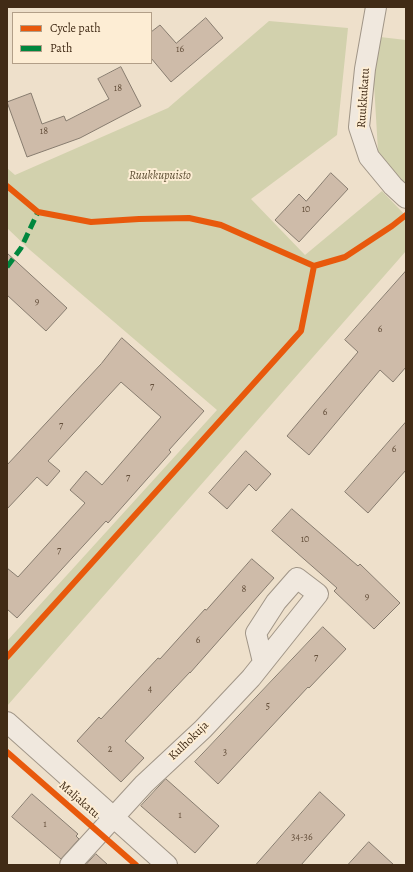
<!DOCTYPE html>
<style>
body{margin:0}
#map{position:relative;width:413px;height:872px;overflow:hidden;background:#eee0cb;font-family:Alegreya,serif}
canvas{display:block}
.frame{position:absolute;inset:0;border:8px solid #412b16;pointer-events:none}
.legend{position:absolute;left:12px;top:12px;width:140px;height:52px;box-sizing:border-box;background:#fdedd4;border:1px solid #b29f88;margin:0;padding:5px 7px;list-style:none;font-size:12px;color:#412b16}
.legend li{display:flex;align-items:center;gap:8px;height:20px}
.legend b{width:20px;border:1px solid #b29f88}
</style>
<div id="map">
<canvas width="413" height="872"></canvas>
<div class="frame"></div>
<ul class="legend">
<li><b style="height:5px;background:#e8590c"></b>Cycle path</li>
<li><b style="height:5px;background:#00873e"></b>Path</li>
</ul>
</div>
<script>
const ctx = document.querySelector('canvas').getContext('2d');
ctx.lineJoin = 'round';
function fillPath(path, color) { ctx.fillStyle = color; ctx.fill(path, 'evenodd'); }
function stroke(path, color, width, dash) { ctx.strokeStyle = color; ctx.lineWidth = width; ctx.lineCap = dash ? 'butt' : 'round'; ctx.setLineDash(dash || []); ctx.stroke(path); }
function label(font, color, halo, rows, align = 'center') {
  ctx.font = font + ' Alegreya,serif'; ctx.lineWidth = 4; ctx.setLineDash([]); ctx.textBaseline = 'middle'; ctx.strokeStyle = halo; ctx.fillStyle = color; for (const [text, x, y, turn = 0] of rows) {
    ctx.save(); ctx.translate(x, y); ctx.rotate((+turn || 0) * Math.PI / 180); ctx.textAlign = isNaN(turn) ? turn : align; if (halo) ctx.strokeText(text, 0, 0); ctx.fillText(text, 0, 0); ctx.restore();
  }
}
fillPath(new Path2D(`
 M269,21L348,28L337,135L251,199L305,255L382,191L406,216V251L7,706V641L217,410L30,250L7,228V168L15,175L168,108Z
 M380,37L406,40V189L396,181L378,151L373,67Z`), '#d2d1ad');
const building = new Path2D(`
 M206,18L223,38L171,82L151,58V32L160,25L176,43Z
 M121,67L141,106L80,138L27,157L7,102L31,93L42,124L64,116L66,121L109,99L98,79Z
 M331,173L348,189L299,242L275,220L299,194L306,201Z
 M7,253L67,308L46,331L7,295Z
 M406,271V367L393,382L380,370L309,455L287,436L358,352L345,340Z
 M122,338L204,411L169,450L171,452L108,523L106,521L17,618L7,609V568L18,577L85,503L70,490L86,471L102,485L161,417L121,382L48,461L60,471L47,486L37,477L7,509V465L101,364Z
 M406,422V470L368,513L345,492Z
 M246,451L271,474L256,491L249,484L227,509L209,493Z
 M292,509L358,566L360,564L400,603L374,629L334,591L337,588L272,531Z
 M252,559L274,578L190,673V672L125,741L144,758L121,782L77,741L99,717L101,719L158,658L160,659L205,609L206,610Z
 M323,627L346,649L309,688L308,687L218,784L195,762Z
 M166,779L219,826L195,853L141,806Z
 M320,792L345,815L301,865H256Z
 M32,794L78,834L76,836L79,839L61,859L12,817Z
 M369,842L394,865H348Z
 M96,854L108,865H86Z`);
fillPath(building, '#cebba9');
stroke(building, '#877c6f', 1);
const minor = new Path2D(`
 M376,7L365,69L359,127L369,157L393,186L406,198
 M7,722L167,865
 M70,865L144,784L203,729L251,678L318,594L297,578L276,602L256,633L263,662`);
stroke(minor, '#a09587', 22);
stroke(minor, '#f0e8de', 20);
stroke(new Path2D(`
 M7,267L21,248L38,212`), '#00873e', 5, [10, 5]);
stroke(new Path2D(`
 M7,186L38,212L91,222L139,219L189,218L221,225L314,266L345,257L392,226L406,215
 M7,657L301,331L314,266
 M7,752L136,865`), '#e8590c', 6);
label('10px', '#644f3b', null, [
 ["16",180,50],
 ["18",118,89],
 ["18",44,132],
 ["10",306,210],
 ["9",37,302],
 ["6",380,330],
 ["7",152,387],
 ["6",325,413],
 ["7",61,426],
 ["6",394,450],
 ["7",128,478],
 ["10",305,540],
 ["7",59,551],
 ["8",244,590],
 ["9",367,597],
 ["6",198,641],
 ["7",316,658],
 ["4",150,690],
 ["5",268,707],
 ["2",110,750],
 ["3",225,753],
 ["1",180,816],
 ["1",45,825],
 ["34-36",302,838]
]);
label('12px', '#412b16', '#fdedd4', [
 ["Ruukkukatu",364,98,-86],
 ["Kulhokuja",189,741,-44],
 ["Maljakatu",79,800,41]
]);
label('italic 12px', '#605136', '#fdedd4', [
 ["Ruukkupuisto",160,176]
]);
</script>
